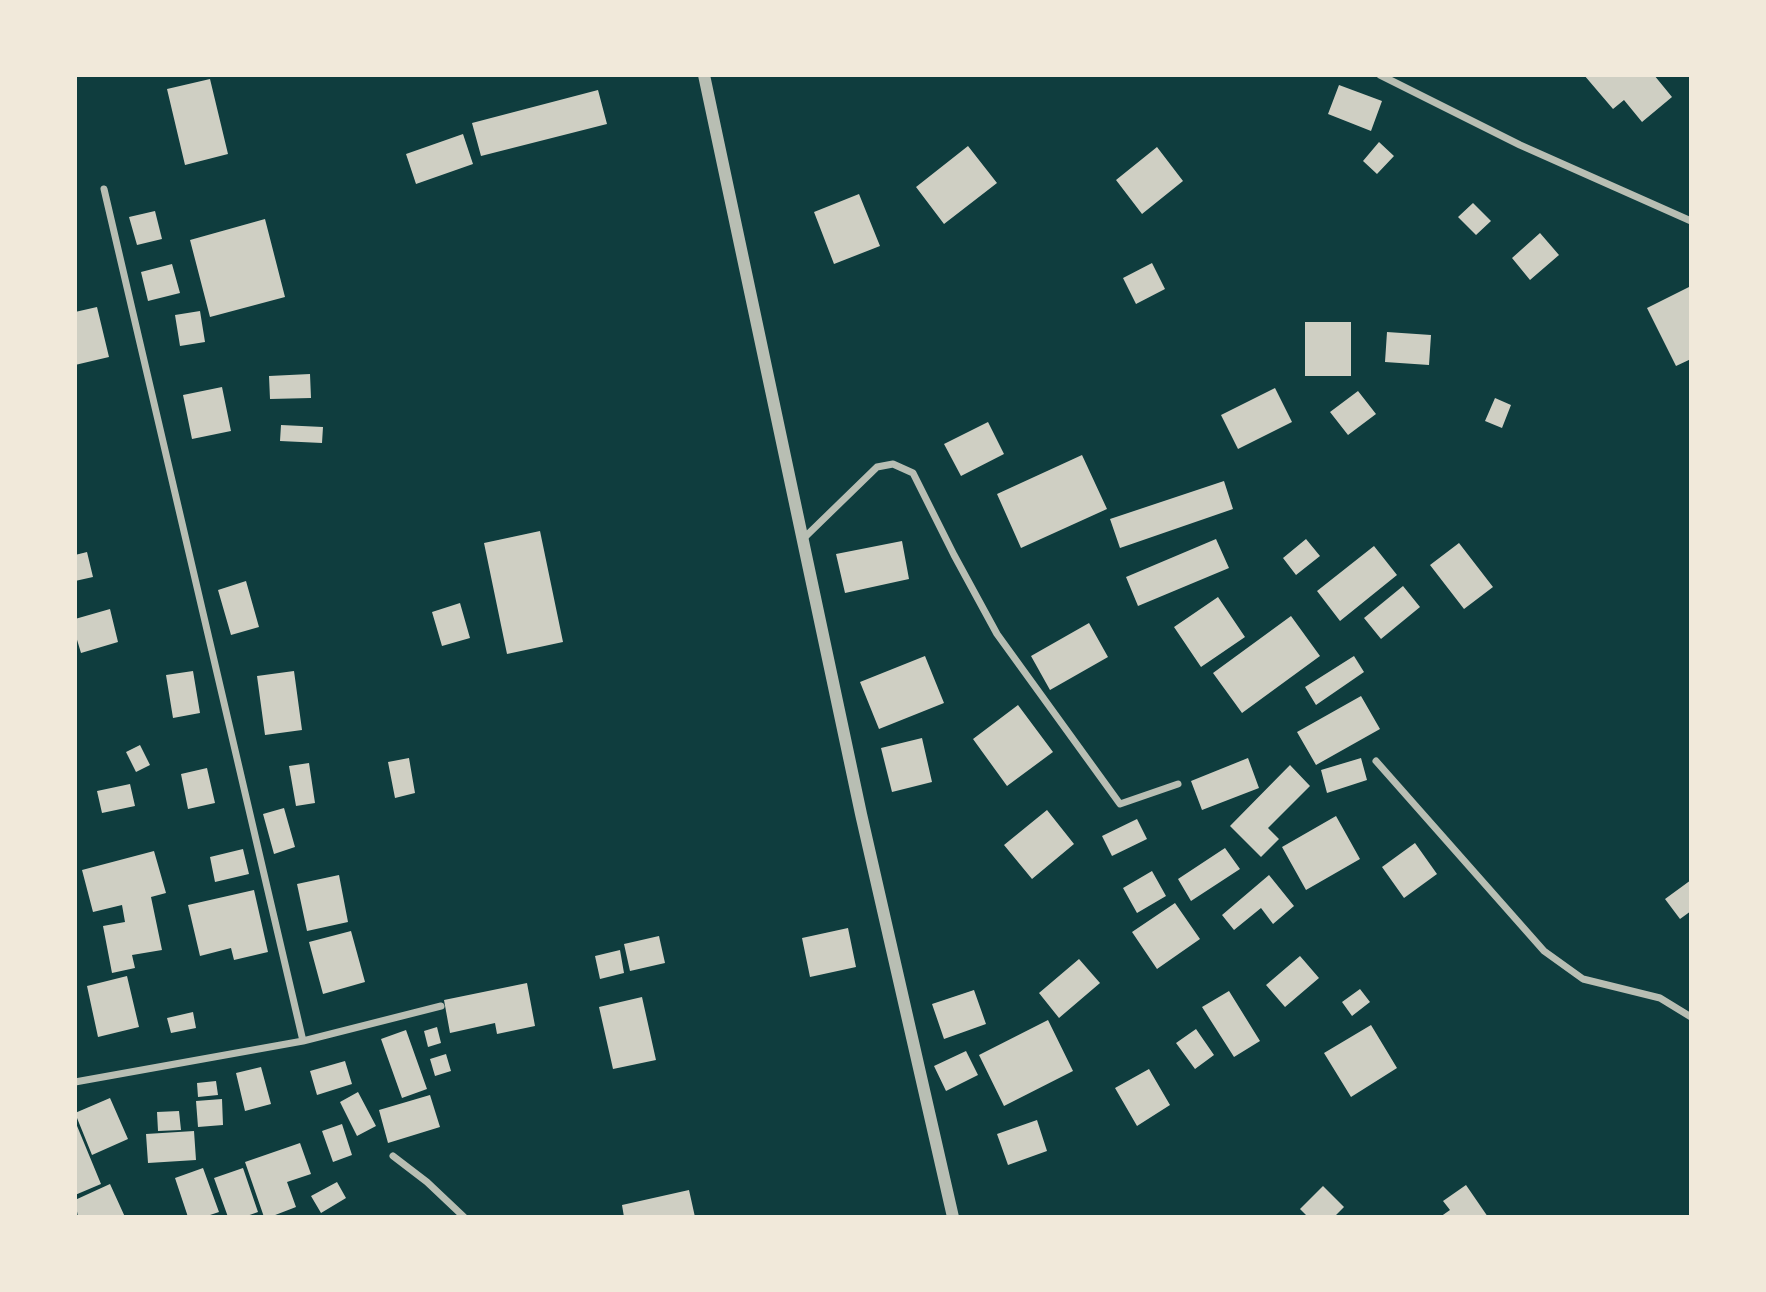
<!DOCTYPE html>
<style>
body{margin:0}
#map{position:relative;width:1766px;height:1292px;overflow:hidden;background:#0f3d3e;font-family:"Noto Sans",sans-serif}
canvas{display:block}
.frame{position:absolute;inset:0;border:77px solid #f1e9da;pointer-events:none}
</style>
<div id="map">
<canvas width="1766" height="1292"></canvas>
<div class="frame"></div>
</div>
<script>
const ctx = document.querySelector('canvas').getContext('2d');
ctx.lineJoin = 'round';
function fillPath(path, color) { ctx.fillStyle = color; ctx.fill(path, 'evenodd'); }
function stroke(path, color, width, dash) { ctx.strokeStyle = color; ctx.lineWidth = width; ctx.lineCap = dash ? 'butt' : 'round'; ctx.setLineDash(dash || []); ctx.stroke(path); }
fillPath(new Path2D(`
 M1584,75H1654L1672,97L1642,122L1624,100L1613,109Z
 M210,79L228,154L185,165L167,89Z
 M1339,85L1382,101L1371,131L1328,114Z
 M598,90L607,124L481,156L472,123Z
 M463,134L473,164L416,184L406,154Z
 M1379,142L1394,156L1377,174L1363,161Z
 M968,146L997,183L944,224L916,187Z
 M1157,147L1183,181L1142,214L1116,180Z
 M859,194L880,246L834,264L814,212Z
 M1473,203L1491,221L1476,235L1458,217Z
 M155,211L162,239L137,245L129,217Z
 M265,219L285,297L210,317L190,240Z
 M1540,233L1559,255L1530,280L1512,258Z
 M1152,263L1165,289L1136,304L1123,278Z
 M172,264L180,293L148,301L141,272Z
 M1691,286V359L1676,366L1647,308Z
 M97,307L109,357L75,365V312Z
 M200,311L205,342L180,346L175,315Z
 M1305,322H1351V376H1305Z
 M1387,332L1431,335L1429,365L1385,362Z
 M310,374L311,398L270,399L269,376Z
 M222,387L231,431L192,439L183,395Z
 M1275,388L1292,422L1238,449L1221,415Z
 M1358,391L1376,414L1348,435L1330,412Z
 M1495,398L1511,405L1502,428L1485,421Z
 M988,422L1004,454L961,476L944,444Z
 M281,425L323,427L322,443L280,441Z
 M1082,455L1107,509L1021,548L997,494Z
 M1224,481L1233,509L1120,548L1110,519Z
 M540,531L563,642L507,654L484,543Z
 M1216,539L1229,568L1138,606L1126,577Z
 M1306,539L1320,556L1296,575L1283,558Z
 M902,541L909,579L845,593L836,554Z
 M1459,543L1493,587L1464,609L1430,565Z
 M1374,546L1397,575L1340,621L1317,591Z
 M87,552L93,577L75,581V555Z
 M246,581L259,627L231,635L218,590Z
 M1403,586L1420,607L1381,639L1364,618Z
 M1218,597L1245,637L1201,667L1174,627Z
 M460,603L470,638L442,646L432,612Z
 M110,609L118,642L81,653L75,633V619Z
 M1291,616L1320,656L1242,713L1213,673Z
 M1089,623L1108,657L1050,690L1031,656Z
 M925,656L944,703L879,729L860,682Z
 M1354,656L1364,672L1316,705L1305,687Z
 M193,671L200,713L173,718L166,675Z
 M294,671L302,730L265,735L257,676Z
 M1361,696L1380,729L1316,765L1297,732Z
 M1018,705L1053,752L1007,786L973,739Z
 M922,738L932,782L892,792L881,748Z
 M140,745L150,765L136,772L126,752Z
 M409,758L415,793L395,798L388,762Z
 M1248,758L1259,788L1202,810L1191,781Z
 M1361,758L1367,780L1327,793L1321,770Z
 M309,763L315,803L296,806L289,766Z
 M1290,765L1310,786L1268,828L1279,839L1261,857L1230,826Z
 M207,768L215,803L188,809L181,774Z
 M130,784L135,806L102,813L97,791Z
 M284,808L295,847L274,854L263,814Z
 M1047,810L1074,844L1032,879L1004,845Z
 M1336,816L1360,859L1306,890L1282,847Z
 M1137,819L1147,839L1112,856L1102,836Z
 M1415,843L1437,874L1404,898L1382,867Z
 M1225,848L1240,869L1191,901L1178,879Z
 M243,849L249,874L215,882L210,857Z
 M154,851L166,893L151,897L162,950L132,955L135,968L112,973L103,926L125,922L122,905L93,912L82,870Z
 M1152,871L1166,896L1137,913L1123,888Z
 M339,875L348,922L307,931L297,884Z
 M1269,875L1294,906L1273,924L1261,908L1234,930L1222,915Z
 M1691,880V911L1680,919L1665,899Z
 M254,890L268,952L234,960L231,948L200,956L188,905Z
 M1175,903L1200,939L1157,969L1132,932Z
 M848,928L856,967L810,977L802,938Z
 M351,931L365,982L323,994L309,942Z
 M659,936L665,963L630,971L624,944Z
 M620,950L624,973L600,979L595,956Z
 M1300,956L1319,978L1285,1007L1266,985Z
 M1079,959L1100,983L1059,1018L1039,993Z
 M127,976L139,1027L98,1037L87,986Z
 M527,983L535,1026L497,1034L495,1023L450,1033L444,1000Z
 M1360,989L1370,1002L1352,1016L1342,1002Z
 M974,990L986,1024L944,1039L932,1004Z
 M1229,991L1260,1041L1234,1057L1202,1007Z
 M642,997L656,1060L613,1069L599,1007Z
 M193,1012L196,1028L171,1033L167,1018Z
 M1048,1020L1073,1071L1004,1106L979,1055Z
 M1371,1025L1397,1068L1351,1097L1324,1053Z
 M437,1027L441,1043L428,1047L424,1031Z
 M1196,1029L1214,1055L1195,1069L1176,1043Z
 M406,1030L427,1089L402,1098L381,1039Z
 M966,1051L978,1075L946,1091L934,1066Z
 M446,1054L451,1071L435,1076L430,1059Z
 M345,1061L352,1084L317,1095L310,1071Z
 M261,1067L271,1104L245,1111L236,1073Z
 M1149,1069L1170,1105L1137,1126L1115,1088Z
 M216,1081L218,1095L198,1097L197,1083Z
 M358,1092L376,1126L357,1136L340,1102Z
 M430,1095L440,1127L388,1143L379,1110Z
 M110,1098L128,1139L92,1155L75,1113Z
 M222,1099L223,1125L198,1127L196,1101Z
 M179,1111L181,1130L158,1131L157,1112Z
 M1037,1120L1047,1151L1008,1165L997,1134Z
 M75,1121L101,1184L75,1195Z
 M342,1124L352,1155L333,1162L322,1131Z
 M194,1131L196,1160L148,1163L146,1134Z
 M300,1143L311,1174L287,1182L296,1207L270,1217H264L245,1162Z
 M203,1168L219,1212L204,1217H188L175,1178Z
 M243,1168L258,1212L244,1217H228L214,1178Z
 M337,1182L346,1198L321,1213L311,1196Z
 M110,1184L125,1217H78L75,1200Z
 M1466,1185L1488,1217H1440L1450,1210L1443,1201Z
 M1323,1186L1344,1207L1334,1217H1308L1300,1209Z
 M689,1190L695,1217H624L622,1205Z`), '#cfcfc3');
stroke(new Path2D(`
 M1380,75L1520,145L1691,221
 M104,189L303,1041
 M804,538L877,467L893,464L913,473L954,555L997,634L1120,804L1178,784
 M1376,761L1544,951L1583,979L1660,998L1691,1017
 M75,1082L303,1041L441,1006
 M393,1156L427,1182L464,1217`), '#b8beb3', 7);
stroke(new Path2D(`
 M704,75L861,814L953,1217`), '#b8beb3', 12);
</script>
